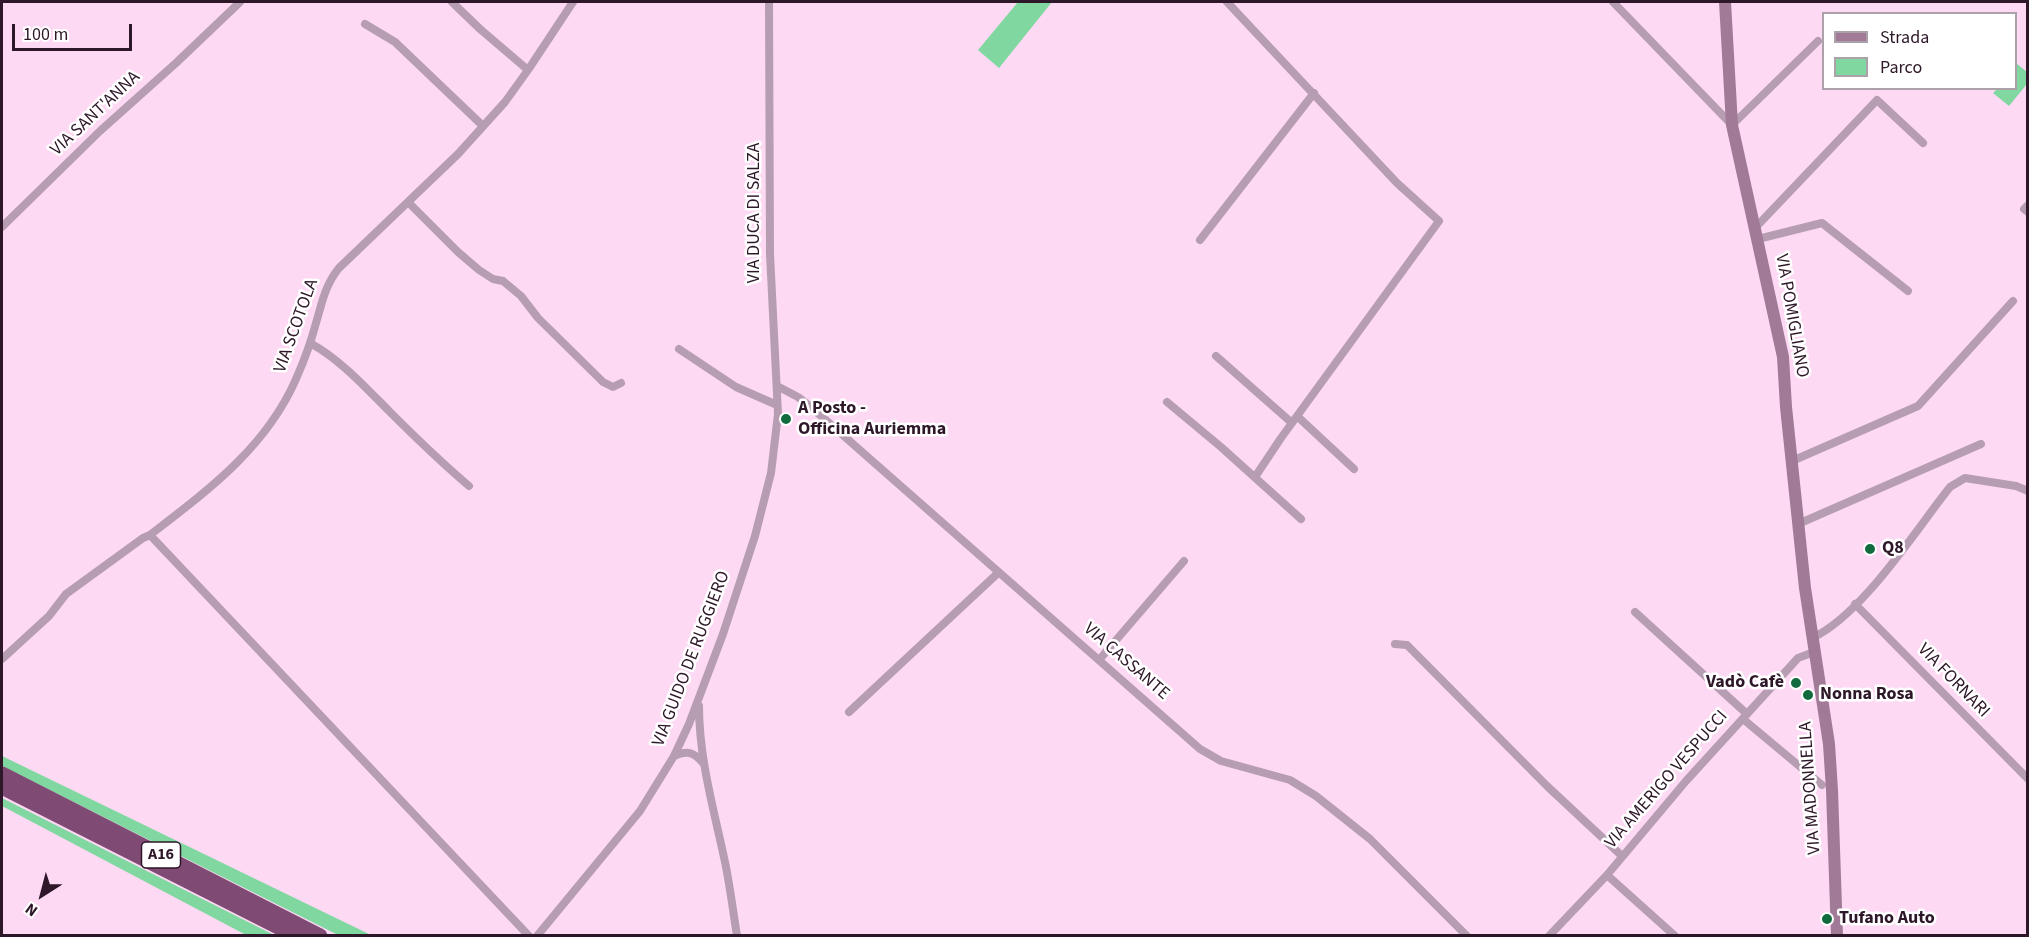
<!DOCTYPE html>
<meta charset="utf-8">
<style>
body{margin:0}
#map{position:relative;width:2029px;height:937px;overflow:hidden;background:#fdd9f4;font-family:"Source Sans 3",sans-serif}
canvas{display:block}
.frame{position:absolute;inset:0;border:3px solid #2d1728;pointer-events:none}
.legend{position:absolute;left:1822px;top:12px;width:195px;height:78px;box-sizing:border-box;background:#fff;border:2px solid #aba2a9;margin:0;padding:8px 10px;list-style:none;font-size:18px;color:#2d1728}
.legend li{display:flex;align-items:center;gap:12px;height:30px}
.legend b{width:30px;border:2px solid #aba2a9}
.north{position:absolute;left:12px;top:865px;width:60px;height:60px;-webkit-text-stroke:4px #fff;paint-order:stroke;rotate:216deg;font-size:16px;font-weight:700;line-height:24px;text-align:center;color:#2d1728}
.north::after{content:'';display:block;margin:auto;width:21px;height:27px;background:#2d1728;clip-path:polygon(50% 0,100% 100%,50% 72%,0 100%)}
.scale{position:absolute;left:12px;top:24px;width:120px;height:27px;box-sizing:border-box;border:3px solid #2d1728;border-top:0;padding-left:8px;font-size:18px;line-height:21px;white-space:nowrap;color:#2d1728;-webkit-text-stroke:4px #fff;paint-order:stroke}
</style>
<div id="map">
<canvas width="2029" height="937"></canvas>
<div class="frame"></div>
<ul class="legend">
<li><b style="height:8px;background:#a07a97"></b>Strada</li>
<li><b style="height:16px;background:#80d8a0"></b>Parco</li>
</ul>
<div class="north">N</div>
<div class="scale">100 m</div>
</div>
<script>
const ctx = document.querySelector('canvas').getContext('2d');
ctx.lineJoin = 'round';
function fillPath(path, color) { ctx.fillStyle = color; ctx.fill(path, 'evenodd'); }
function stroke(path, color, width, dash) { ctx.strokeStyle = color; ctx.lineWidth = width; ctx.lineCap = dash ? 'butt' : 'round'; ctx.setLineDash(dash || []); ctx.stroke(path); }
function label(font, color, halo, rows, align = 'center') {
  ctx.font = font + ' "Source Sans 3",sans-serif'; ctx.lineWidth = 5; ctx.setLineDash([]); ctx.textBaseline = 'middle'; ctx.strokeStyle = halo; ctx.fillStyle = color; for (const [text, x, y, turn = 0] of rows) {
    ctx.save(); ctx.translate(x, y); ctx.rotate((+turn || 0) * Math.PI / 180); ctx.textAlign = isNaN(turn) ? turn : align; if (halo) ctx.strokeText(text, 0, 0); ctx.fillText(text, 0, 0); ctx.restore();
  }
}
fillPath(new Path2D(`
 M1018,2H1052L999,68L978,50Z
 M2017,64L2027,72V84L2009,106L1993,93L1997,89L2016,88V66Z
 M2,756L371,935H338L2,766Z
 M2,798L274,935H246L2,806Z`), '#80d8a0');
stroke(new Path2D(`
 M452,2L480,29L528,70
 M1227,2L1397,183L1439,221L1281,438L1255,477
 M1613,2L1732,125L1818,41
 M365,24L395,42L483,126
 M408,202L458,252L479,270L493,279L503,281L521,296L538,318L603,382L613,387L621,383
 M2028,205L2024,209L2028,212
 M2,227L100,131L176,63L240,2
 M1756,227L1877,100L1923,143
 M1758,239L1822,223L1908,291
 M1200,240L1314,93
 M310,343C341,360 365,387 390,412C416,438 442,463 469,486
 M679,349L736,387L777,405
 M1216,356L1292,423
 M777,386L798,397L812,408L1200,749L1221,761L1290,780L1316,796L1370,839L1467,936
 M1167,402L1221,447L1301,519
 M1297,416L1354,469
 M1792,461L1918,406L2013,301
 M1798,524L1981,444
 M150,535L529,936
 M1855,604L2028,779
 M1635,612L1747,714
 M1812,638C1862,615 1915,531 1950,487L1965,478L2016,486L2028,491
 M1395,644L1407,645L1547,786L1622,856
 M2,659L49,616L66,594L143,538L150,535C207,491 266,448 296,379C304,361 311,342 316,323C322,303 325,285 339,268L458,154L505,102L528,70L573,2
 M1099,660L1184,561
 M699,706C699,759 714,810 725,862C730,886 733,911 737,936
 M849,712L998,573
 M1743,719L1822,785
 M674,756C687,750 694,752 703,763
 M1607,875L1675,936
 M537,936L640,811L674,756L689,724L723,634L755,536L771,473L778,414L770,254L769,2
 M1549,936L1607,875L1686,781L1798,658L1814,652`), '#b79db1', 8);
stroke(new Path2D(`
 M1725,2L1732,125L1783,357L1786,407L1805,588L1829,744L1832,790L1837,936`), '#a07a97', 12);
stroke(new Path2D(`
 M2,774L320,936
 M2,787L296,936`), '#7f4b74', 15);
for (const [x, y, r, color] of [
 [786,419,6,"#126b3e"],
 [1870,549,6,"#126b3e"],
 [1796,683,6,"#126b3e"],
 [1808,695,6,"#126b3e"],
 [1827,919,6,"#126b3e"]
]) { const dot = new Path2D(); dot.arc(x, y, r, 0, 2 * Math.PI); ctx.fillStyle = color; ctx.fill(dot); stroke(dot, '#fff', 2); }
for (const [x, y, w] of [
 [161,855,39]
]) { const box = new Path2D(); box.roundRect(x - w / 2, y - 13, w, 26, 4.5); ctx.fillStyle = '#fff'; ctx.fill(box); stroke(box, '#2d1728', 1.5); }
label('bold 16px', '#2d1728', null, [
 ["A16",161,855]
]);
label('18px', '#2d1728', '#fff', [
 ["VIA SANT'ANNA",96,114,-43],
 ["VIA DUCA DI SALZA",755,213,-90],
 ["VIA POMIGLIANO",1791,316,80],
 ["VIA SCOTOLA",297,326,-70],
 ["VIA GUIDO DE RUGGIERO",692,659,-69],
 ["VIA CASSANTE",1126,662,41],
 ["VIA FORNARI",1953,681,46],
 ["VIA AMERIGO VESPUCCI",1667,780,-49],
 ["VIA MADONNELLA",1811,788,-94]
]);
label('bold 18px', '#2d1728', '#fff', [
 ["A Posto -",798,409],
 ["Officina Auriemma",798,430],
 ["Q8",1882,549],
 ["Vadò Cafè",1784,683,"right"],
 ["Nonna Rosa",1820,695],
 ["Tufano Auto",1839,919]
], 'left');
</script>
